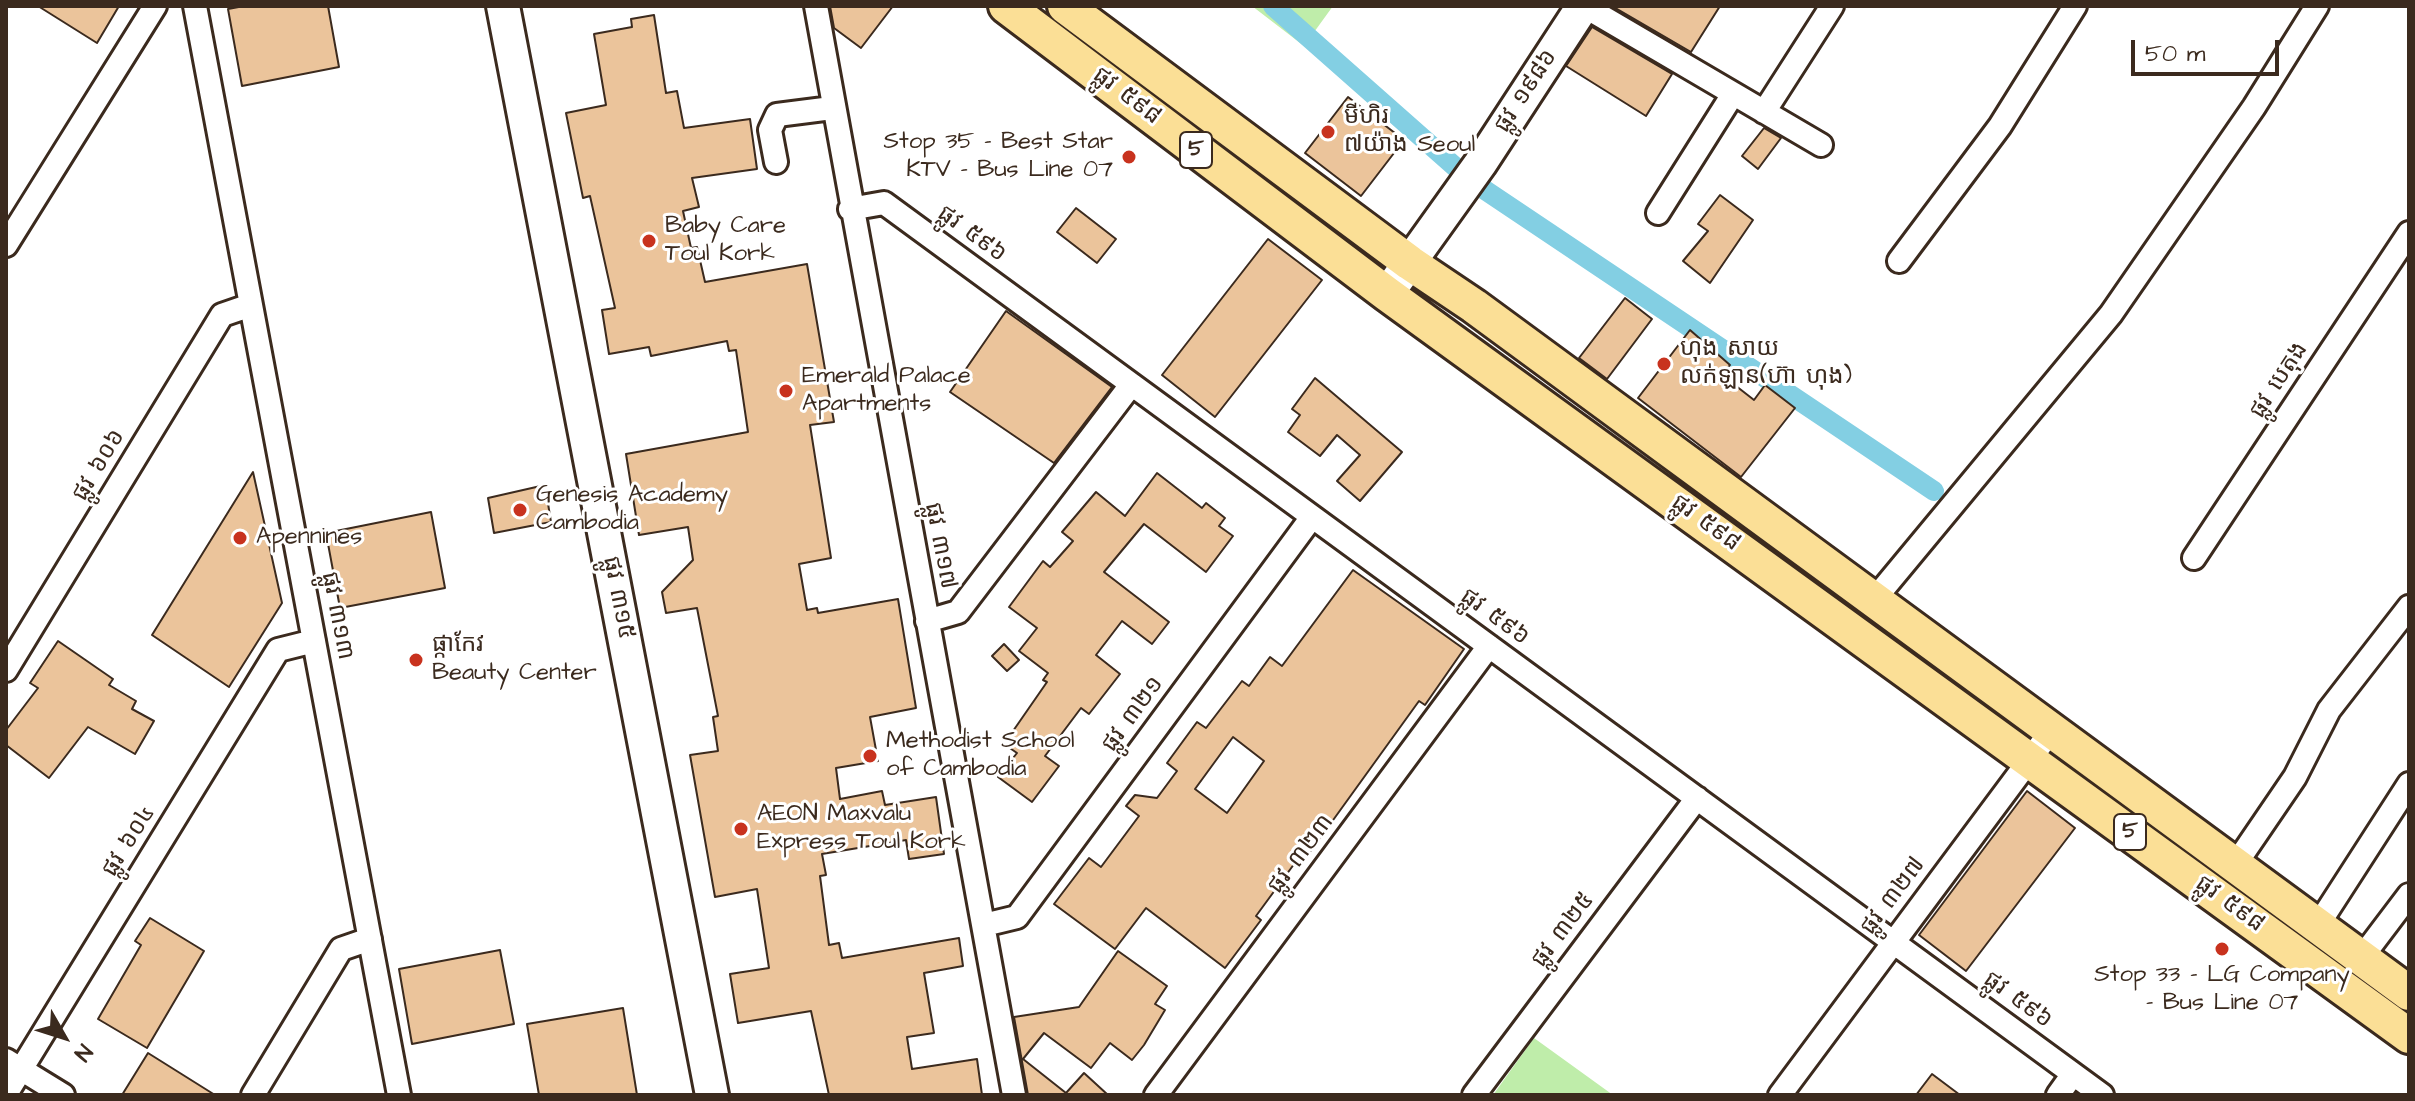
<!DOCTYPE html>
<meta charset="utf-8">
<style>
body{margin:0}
#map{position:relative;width:2415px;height:1101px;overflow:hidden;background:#fff;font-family:"Architects Daughter",sans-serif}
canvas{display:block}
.frame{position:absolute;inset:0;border:8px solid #3b2a1e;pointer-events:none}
.north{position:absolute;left:24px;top:997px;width:80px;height:80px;-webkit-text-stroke:6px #fff;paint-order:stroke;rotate:129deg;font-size:22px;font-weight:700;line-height:32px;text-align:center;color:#3b2a1e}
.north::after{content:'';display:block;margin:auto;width:28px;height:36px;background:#3b2a1e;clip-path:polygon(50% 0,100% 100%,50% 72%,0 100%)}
.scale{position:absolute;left:2131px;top:40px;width:148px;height:36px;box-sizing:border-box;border:4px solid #3b2a1e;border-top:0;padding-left:10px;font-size:24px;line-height:28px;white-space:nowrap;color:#3b2a1e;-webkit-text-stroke:6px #fff;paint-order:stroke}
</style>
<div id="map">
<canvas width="2415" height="1101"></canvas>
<div class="frame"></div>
<div class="north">N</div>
<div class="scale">50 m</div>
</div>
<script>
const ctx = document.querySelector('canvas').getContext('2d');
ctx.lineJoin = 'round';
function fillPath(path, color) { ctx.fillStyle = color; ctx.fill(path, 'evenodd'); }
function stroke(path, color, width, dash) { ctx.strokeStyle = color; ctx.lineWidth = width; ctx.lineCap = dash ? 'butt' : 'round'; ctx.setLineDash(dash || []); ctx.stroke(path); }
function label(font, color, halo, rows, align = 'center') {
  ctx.font = font + ' "Architects Daughter","Noto Sans Khmer",sans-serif'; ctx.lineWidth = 6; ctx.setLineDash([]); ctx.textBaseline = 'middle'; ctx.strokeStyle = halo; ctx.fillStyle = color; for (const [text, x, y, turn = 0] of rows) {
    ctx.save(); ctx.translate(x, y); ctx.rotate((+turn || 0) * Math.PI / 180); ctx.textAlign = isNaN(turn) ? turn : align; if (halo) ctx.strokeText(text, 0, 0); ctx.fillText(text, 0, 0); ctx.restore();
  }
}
fillPath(new Path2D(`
 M1252,6H1333L1304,46Z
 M1534,1038L1613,1095H1493Z`), '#bfedaa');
stroke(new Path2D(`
 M1273,6L1470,180L1934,491`), '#83cfe3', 20);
const building = new Path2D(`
 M38,6H119L97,43Z
 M244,6H328L339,67L242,86L228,9Z
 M830,6H893L861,48L834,28Z
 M1612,6H1720L1691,52Z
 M654,15L666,93L677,91L684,128L750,119L757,169L692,178L699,207L683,211L691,248L697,247L705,282L807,264L834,422L810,425L831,558L799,564L807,610L817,608L818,613L898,599L916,708L870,717L878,761L836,768L840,799L882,791L885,805L936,797L944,854L909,859L906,840L822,854L826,875L820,876L829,945L839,943L842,958L959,938L963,966L924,973L934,1033L907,1037L912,1069L977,1059L982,1095H829L811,1011L738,1023L730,974L769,968L757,889L715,897L690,755L718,751L713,717L718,716L697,608L666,613L662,592L693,560L688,527L639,535L626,454L748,432L736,350L729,351L727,341L651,356L649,347L609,354L602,310L615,308L590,196L583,198L566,113L606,105L594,34L632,27L631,19Z
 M1592,27L1672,74L1646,116L1566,66Z
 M1348,97L1404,140L1361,196L1305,153Z
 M1764,128L1781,138L1758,169L1742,156Z
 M1720,195L1753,220L1710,283L1683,261L1708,231L1698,224Z
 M1076,208L1116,239L1097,263L1057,232Z
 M1268,239L1322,280L1215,417L1162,375Z
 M1625,298L1652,319L1607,379L1579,358Z
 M1006,311L1112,387L1054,463L950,392Z
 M1690,330L1730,365L1722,375L1754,400L1765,385L1795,408L1741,477L1638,398Z
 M1315,378L1402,452L1360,501L1337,481L1360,455L1337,435L1320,456L1288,432L1300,415L1292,409Z
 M253,472L282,603L229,687L152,635Z
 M1157,473L1202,508L1206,503L1225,518L1219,526L1233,536L1206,572L1144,524L1104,572L1169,622L1152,644L1122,621L1096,655L1120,674L1089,714L1081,708L1045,756L1059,766L1032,802L998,777L1017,753L1004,744L1047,682L1043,680L1048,673L1019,651L1037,628L1009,607L1043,561L1050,567L1073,541L1062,532L1096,492L1125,516Z
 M545,485L551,522L494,533L488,498Z
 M431,512L445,588L340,608L326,533Z
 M1353,570L1464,649L1425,705L1419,701L1305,859L1300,856L1256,916L1261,920L1225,968L1146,908L1115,949L1054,904L1089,858L1101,867L1139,816L1126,806L1135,795L1157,798L1177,771L1167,763L1197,722L1206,728L1242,681L1249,686L1270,657L1282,666ZM1233,737L1264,761L1227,813L1195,789Z
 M58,641L113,679L109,685L136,701L132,709L154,721L135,754L88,727L49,778L6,745V730L38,688L30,683Z
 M1004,644L1019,660L1007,671L992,656Z
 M2027,791L2075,828L1966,971L1919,935Z
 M150,918L204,951L147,1048L98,1019L141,945L135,941Z
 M500,950L514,1024L412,1044L399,969Z
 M1118,951L1167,986L1155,1004L1165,1010L1144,1045L1132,1060L1110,1043L1091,1068L1044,1033L1023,1059L1066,1093L1084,1073L1108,1095H1028L1014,1017L1079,1007Z
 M623,1008L637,1095H539L527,1024Z
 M148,1053L215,1095H122Z
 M1932,1074L1960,1095H1916Z`);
fillPath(building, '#ebc49b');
stroke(building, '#3b2a1e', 2);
const street = new Path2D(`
 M195,6L399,1095
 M816,6L1014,1095
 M1584,6L1821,145
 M1764,112L1832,6
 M776,162L770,130L777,115L832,108
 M850,209L884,203L2102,1095
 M1658,213L1733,94
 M6,245L155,6
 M1899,261L2000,126L2075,6
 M2194,558L2409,233
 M1873,601L2111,314L2254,107L2317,6
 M927,621L958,612L1131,385
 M6,670L222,315L251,305
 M2235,865L2295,777L2329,710L2409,607
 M984,925L1017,917L1312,517
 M2318,925L2409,784
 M2362,957L2409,895
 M6,1060L63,1095
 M6,1094L278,650L314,641
 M253,1095L341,949L370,939
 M1156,1095L1489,646
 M1474,1095L1697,798
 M1780,1095L2051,731
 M2058,1095L2073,1074`);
const secondary = new Path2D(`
 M503,6L712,1095
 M1387,294L1480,164L1583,6`);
const primary = new Path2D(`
 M1006,6L1387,294L2409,1036
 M1065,6L1410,263L1474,306L2409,993`);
stroke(street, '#3b2a1e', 28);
stroke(secondary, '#3b2a1e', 38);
stroke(primary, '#3b2a1e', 40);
stroke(street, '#fff', 22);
stroke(secondary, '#fff', 32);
stroke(primary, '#fbdf96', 34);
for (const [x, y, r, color] of [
 [1328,132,8,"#c8321e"],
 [1129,157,8,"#c8321e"],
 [649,241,8,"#c8321e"],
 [1664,364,8,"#c8321e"],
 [786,391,8,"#c8321e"],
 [520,510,8,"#c8321e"],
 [240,538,8,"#c8321e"],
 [416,660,8,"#c8321e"],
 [870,756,8,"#c8321e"],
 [741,829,8,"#c8321e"],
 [2222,949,8,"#c8321e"]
]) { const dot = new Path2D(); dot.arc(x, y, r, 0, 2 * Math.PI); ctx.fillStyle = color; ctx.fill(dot); stroke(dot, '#fff', 3); }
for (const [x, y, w] of [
 [1196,150,32],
 [2130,832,32]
]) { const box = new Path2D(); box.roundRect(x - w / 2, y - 18, w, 36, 6); ctx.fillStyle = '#fff'; ctx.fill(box); stroke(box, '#3b2a1e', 2); }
label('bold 22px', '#3b2a1e', null, [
 ["5",1196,150],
 ["5",2130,832]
]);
label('24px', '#3b2a1e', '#fff', [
 ["ផ្លូវ ១៩៨៦",1527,92,-57],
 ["ផ្លូវ ៥៩៨",1126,97,37],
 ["ផ្លូវ ៥៩៦",971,235,36],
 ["ផ្លូវ បេតុង",2280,381,-57],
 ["ផ្លូវ ៦០៦",100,466,-59],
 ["ផ្លូវ ៥៩៨",1705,524,36],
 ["ផ្លូវ ៣១៧",939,546,79],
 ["ផ្លូវ ៣១៥",617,598,79],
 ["ផ្លូវ ៣១៣",336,616,79],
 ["ផ្លូវ ៥៩៦",1494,618,36],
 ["ផ្លូវ ៣២១",1134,715,-54],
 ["ផ្លូវ ៦០៤",130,842,-58],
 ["ផ្លូវ ៣២៣",1302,855,-53],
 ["ផ្លូវ ៣២៧",1894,897,-53],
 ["ផ្លូវ ៥៩៨",2229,905,36],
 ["ផ្លូវ ៣២៥",1564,931,-53],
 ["ផ្លូវ ៥៩៦",2017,1001,36]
]);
label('24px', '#3b2a1e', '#fff', [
 ["មីហិរ",1344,118],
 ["៧យ៉ាង Seoul",1344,146],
 ["Stop 35 - Best Star",1113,143,"right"],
 ["KTV - Bus Line 07",1113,171,"right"],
 ["Baby Care",665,227],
 ["Toul Kork",665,255],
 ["ហុង សាយ",1680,350],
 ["លក់ឡាន(ហ៊ា ហុង)",1680,378],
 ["Emerald Palace",802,377],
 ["Apartments",802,405],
 ["Genesis Academy",536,496],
 ["Cambodia",536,524],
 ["Apennines",256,538],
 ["ផ្កាកែវ",432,646],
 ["Beauty Center",432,674],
 ["Methodist School",886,742],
 ["of Cambodia",886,770],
 ["AEON Maxvalu",757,815],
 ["Express Toul Kork",757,843],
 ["Stop 33 - LG Company",2222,976,"center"],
 ["- Bus Line 07",2222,1004,"center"]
], 'left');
</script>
